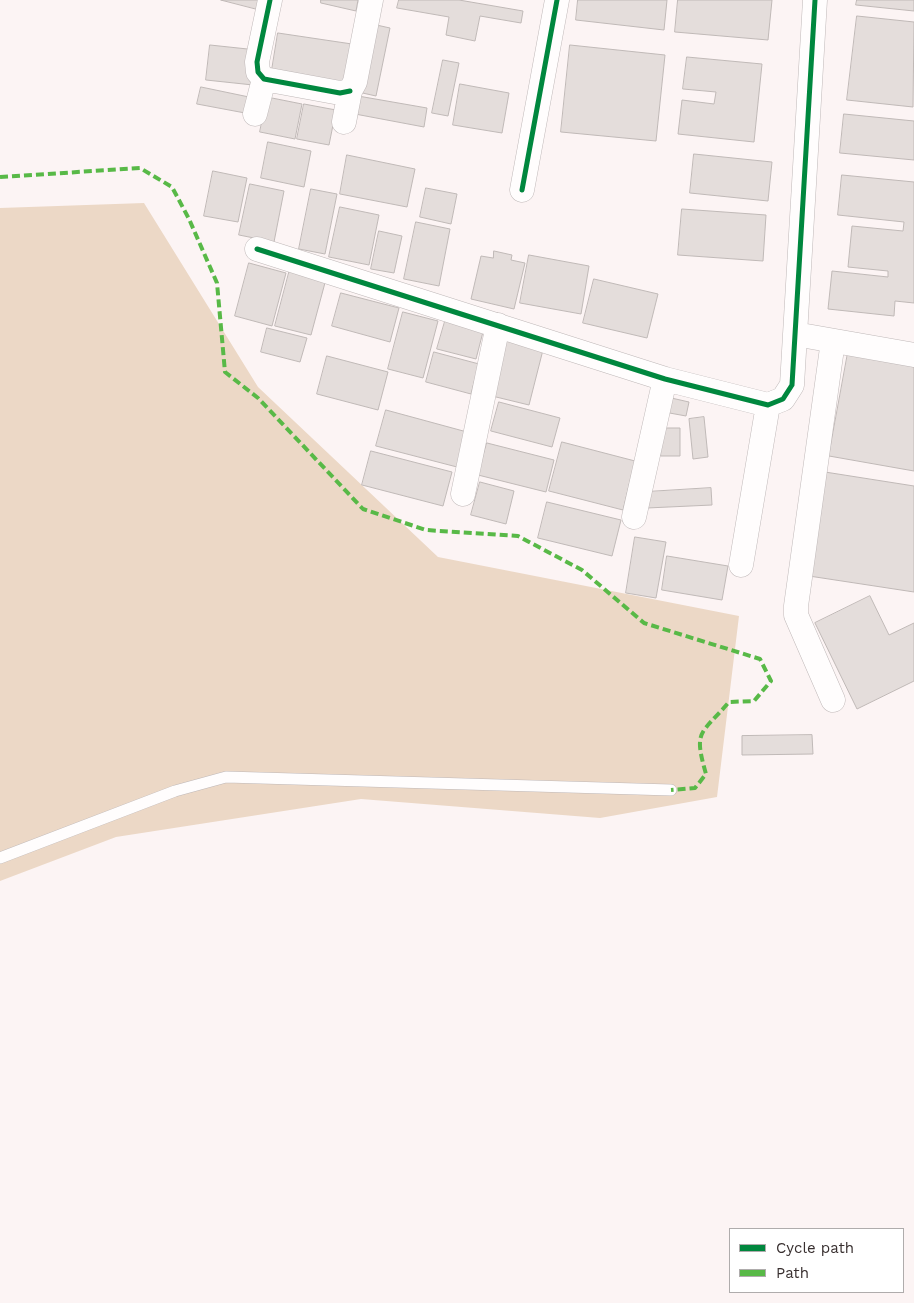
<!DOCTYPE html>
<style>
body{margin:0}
#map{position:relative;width:914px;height:1303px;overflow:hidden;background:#fcf4f4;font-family:"Work Sans",sans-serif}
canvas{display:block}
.legend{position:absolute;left:729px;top:1228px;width:175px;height:65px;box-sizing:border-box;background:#fff;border:1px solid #afacac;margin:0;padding:6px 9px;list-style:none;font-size:15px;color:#382f2f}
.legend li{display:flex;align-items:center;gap:10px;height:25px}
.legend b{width:25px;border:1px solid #afacac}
</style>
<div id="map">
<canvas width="914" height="1303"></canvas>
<ul class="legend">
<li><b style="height:6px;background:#00873e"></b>Cycle path</li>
<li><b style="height:6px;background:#58b947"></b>Path</li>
</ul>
</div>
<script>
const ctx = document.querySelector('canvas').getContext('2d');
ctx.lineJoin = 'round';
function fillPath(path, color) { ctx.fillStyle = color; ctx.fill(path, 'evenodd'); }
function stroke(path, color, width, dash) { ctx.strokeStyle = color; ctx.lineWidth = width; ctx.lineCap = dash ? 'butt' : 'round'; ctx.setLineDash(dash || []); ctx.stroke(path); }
fillPath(new Path2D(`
 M144,203L258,387L438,557L739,616L717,797L600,818L361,799L116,837L0,881V208Z`), '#ecd8c6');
const building = new Path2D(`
 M221,0H264L261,10Z
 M321,0H358L356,11L321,3Z
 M399,0H459L523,11L521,23L480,16L475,41L446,35L449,17L397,8Z
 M578,0H667L664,30L576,20Z
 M678,0H772L768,40L675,32Z
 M857,0H914V11L856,5Z
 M857,16L914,22L913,107L847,100Z
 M372,24L390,28L376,96L358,92Z
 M278,33L352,44L345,87L271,76Z
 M210,45L257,50L253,85L206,80Z
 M570,45L665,55L656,141L561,132Z
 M687,57L762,64L754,142L678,134L682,100L714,104L716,92L683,89Z
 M443,60L459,63L448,116L432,113Z
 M460,84L509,93L502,133L453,125Z
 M201,87L249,97L245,113L197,104Z
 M358,96L427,108L424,127L355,114Z
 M267,97L302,104L295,139L260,132Z
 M304,104L336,110L329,145L297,139Z
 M844,114L914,121V160L840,153Z
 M268,142L311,151L304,187L261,178Z
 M694,154L772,162L768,201L690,193Z
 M347,155L415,169L407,207L340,194Z
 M213,171L247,178L238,222L204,216Z
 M842,175L914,182V303L895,301L894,316L828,309L832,271L888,277V271L848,267L852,226L903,231L904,222L838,215Z
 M250,184L284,191L274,242L239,235Z
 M426,188L457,194L451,224L420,217Z
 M311,189L337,194L325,254L299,249Z
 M340,207L379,215L369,265L329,257Z
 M682,209L766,215L763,261L678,255Z
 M416,222L450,229L439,286L404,279Z
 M379,231L402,236L394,273L371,269Z
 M494,251L512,255L511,260L525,263L514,309L471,299L481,256L493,258Z
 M529,255L589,266L581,314L520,303Z
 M249,263L286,273L272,326L235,316Z
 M290,269L326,279L311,335L275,326Z
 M594,279L658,294L647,338L583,323Z
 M341,293L399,308L390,342L332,326Z
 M403,312L438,321L423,378L388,369Z
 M446,318L484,328L476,359L437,349Z
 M267,328L307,338L300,362L261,352Z
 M508,333L545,342L529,405L492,396Z
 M849,347L914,359V471L829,456Z
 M434,352L479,364L471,394L426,382Z
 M327,356L388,372L378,410L317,394Z
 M667,397L689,402L686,416L664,412Z
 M499,402L560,418L552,447L491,431Z
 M386,410L467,432L457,467L376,446Z
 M704,417L708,457L693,459L689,419Z
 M662,428H680V456H661Z
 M562,442L635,461L623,510L549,491Z
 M487,443L554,460L546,492L478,475Z
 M371,451L452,472L443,506L362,485Z
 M825,472L914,486V592L809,576Z
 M480,482L514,491L506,524L471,515Z
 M711,488L712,505L647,508L646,492Z
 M547,502L621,520L612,556L538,538Z
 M635,537L666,542L656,598L626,593Z
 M667,556L728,566L722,600L662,590Z
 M870,596L889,635L914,623V681L857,709L815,623Z
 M812,735L813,754L742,755V736Z`);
fillPath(building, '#e4dddb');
stroke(building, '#c0b9b7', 1);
const service = new Path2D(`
 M0,858L175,791L226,777L671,790`);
const minor = new Path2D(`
 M270,0L257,62L258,72L264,79L340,93L350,91
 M255,114L264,79
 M344,122L350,91L355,82L371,0
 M522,190L557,0
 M257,249L665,379L768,405L783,399L792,385L815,0
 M795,334L914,355
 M463,494L498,325
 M634,517L665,379
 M741,565L768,405
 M833,700L796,615V606L833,341`);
stroke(service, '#bfb8b8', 12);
stroke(minor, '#bfb8b8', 25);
stroke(service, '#fffdfd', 11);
stroke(minor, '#fffdfd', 24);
stroke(new Path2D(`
 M0,177L140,168L172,187L189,219L217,283L225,372L258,398L363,509L426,530L518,536L582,570L644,623L760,659L771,681L754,701L729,702C701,735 693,729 706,774L695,788L671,790`), '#58b947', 4, [8, 4]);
stroke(new Path2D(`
 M270,0L257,62L258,72L264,79L340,93L350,91
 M522,190L557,0
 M257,249L665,379L768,405L783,399L792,385L815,0`), '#00873e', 5);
</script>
